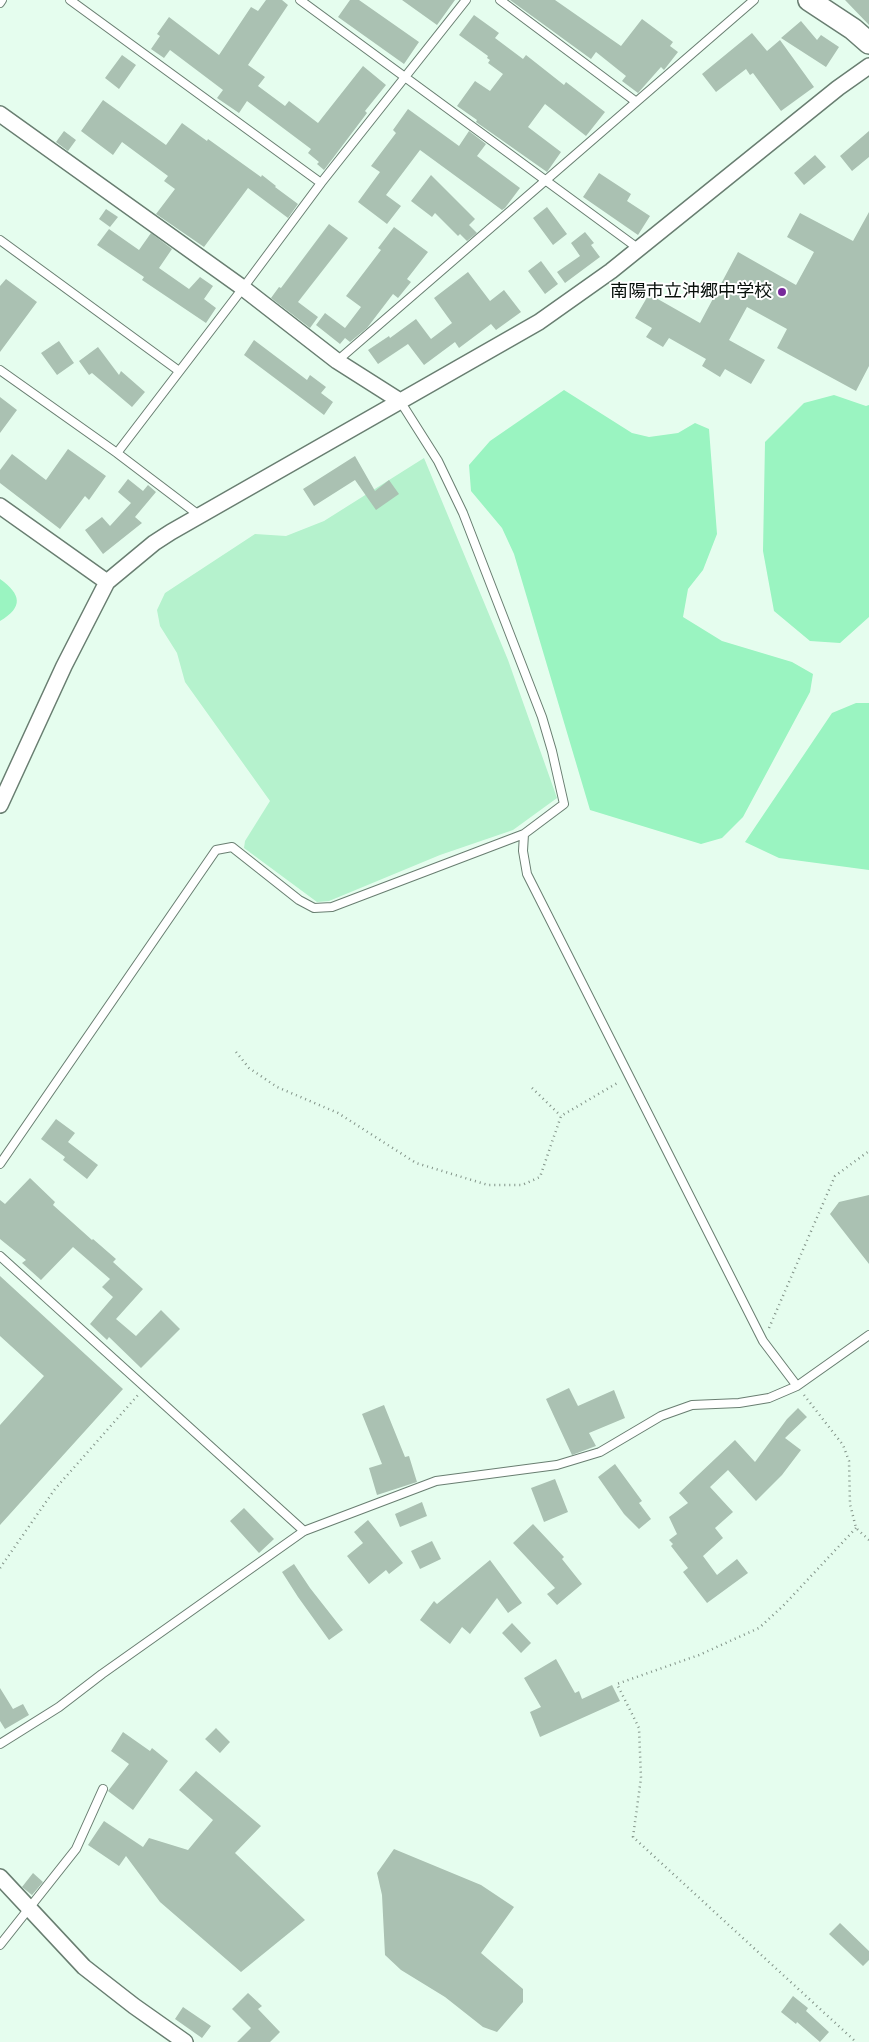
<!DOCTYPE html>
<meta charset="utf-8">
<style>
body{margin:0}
canvas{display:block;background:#e5fdee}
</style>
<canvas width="869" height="2042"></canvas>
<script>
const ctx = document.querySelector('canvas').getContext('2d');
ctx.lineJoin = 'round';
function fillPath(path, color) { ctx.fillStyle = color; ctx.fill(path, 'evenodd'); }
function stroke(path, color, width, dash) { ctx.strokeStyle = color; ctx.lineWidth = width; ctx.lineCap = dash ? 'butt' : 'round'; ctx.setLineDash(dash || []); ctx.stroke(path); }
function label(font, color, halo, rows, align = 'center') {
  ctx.font = font + ' Poppins,"Noto Sans JP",sans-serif'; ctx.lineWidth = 4; ctx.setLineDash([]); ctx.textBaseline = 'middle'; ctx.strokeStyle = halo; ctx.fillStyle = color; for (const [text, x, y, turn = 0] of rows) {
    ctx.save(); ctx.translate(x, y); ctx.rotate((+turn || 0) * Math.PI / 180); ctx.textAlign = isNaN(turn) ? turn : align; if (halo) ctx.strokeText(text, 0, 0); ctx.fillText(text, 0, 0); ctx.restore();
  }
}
fillPath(new Path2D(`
 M424,458L508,660L557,798L513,830L440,855L329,901L317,902L244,848L245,841L270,801L185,682L177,653L160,626L157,610L165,593L255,534L286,536L324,521Z`), '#b5f2cd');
fillPath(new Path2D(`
 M564,390L632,433L649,437L678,433L695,423L709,429L717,534L703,570L688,589L683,617L722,641L792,662L813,674L810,692L743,817L722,838L701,844L590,810L514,554L502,528L471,491L469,465L490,441Z
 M834,395L866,406L869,405V617L840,643L810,641L774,611L763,551L765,442L804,403Z
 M0,579C21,594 24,607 0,621Z
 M856,703H869V870L779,858L745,842L832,713Z`), '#9af4c1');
fillPath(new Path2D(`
 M266,0H282L288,5L248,65L265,77L258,86L285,106L289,101L318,123L363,66L386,85L365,111L367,113L324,170L317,164L319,162L308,153L311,149L247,101L239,113L217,98L223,90L170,50L164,58L151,49L160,36L157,34L169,17L219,55L251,7L258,11Z
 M350,0H359L419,42L404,64L338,17Z
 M402,0H455L437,25Z
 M510,0H555L621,46L642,19L673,42L670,46L678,52L664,70L661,67L638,93L622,81L626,76L596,52L591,59Z
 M845,0H869V25Z
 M474,15L499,33L495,38L523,59L526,55L564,85L566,82L605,112L586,136L545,104L528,127L561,152L547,172L476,122L477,120L457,106L475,81L490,91L503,74L488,63L490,60L487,58L488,56L459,35Z
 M801,21L817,40L821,35L839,47L826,67L781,38Z
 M752,33L767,51L780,40L814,87L781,111L753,73L750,75L746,69L716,92L702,74Z
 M122,55L136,65L119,89L105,78Z
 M103,100L166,145L182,123L207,141L208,139L261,177L262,175L276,186L275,187L298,204L288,218L248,188L204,247L156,214L175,189L164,181L168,176L122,142L113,155L81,131Z
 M408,109L459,146L469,131L486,144L477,156L520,188L505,208L502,210L420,150L386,195L401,206L387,224L358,202L380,172L371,166L396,133L393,130Z
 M64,131L76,140L68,151L56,142Z
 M869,131V157L852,171L840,156Z
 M815,155L826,167L804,185L794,173Z
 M599,173L631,194L627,201L650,216L638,235L583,197Z
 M431,175L475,219L469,225L477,233L467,241L460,234L458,236L435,213L432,217L411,201Z
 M547,207L567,234L553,245L533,218Z
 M106,209L118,217L110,227L99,219Z
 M869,212V366L856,391L777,348L787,329L747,307L729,340L765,360L751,384L725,369L720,377L702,366L706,359L669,338L663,347L646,337L652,328L635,318L649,294L700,323L738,252L796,285L814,252L787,237L800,213L853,241Z
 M329,224L348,238L298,302L318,317L310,328L271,298L279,287L281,288Z
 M394,227L428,252L407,279L411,282L398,298L393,294L367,328L350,342L345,338L340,344L316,325L325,313L345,328L361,307L346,296L381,250L378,248Z
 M109,229L139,250L151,233L172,249L159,268L189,289L200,277L213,286L204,299L216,308L206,323L142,280L144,277L97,245Z
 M585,232L594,243L591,245L600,257L565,283L557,272L580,256L571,243Z
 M541,261L558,284L545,294L528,271Z
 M468,272L490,301L504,290L521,312L496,330L491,324L459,348L455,342L424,365L408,344L378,364L368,350L389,336L390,338L416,319L431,339L452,323L434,298Z
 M6,279L37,302L0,352V286Z
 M254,340L307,380L310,375L326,387L321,393L333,402L324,415L244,355Z
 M59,341L74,363L57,375L41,353Z
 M98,347L119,375L121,371L145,392L132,407L92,373L89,375L79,361Z
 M0,397L17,410L0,433Z
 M68,449L106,476L89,500L85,496L60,529L0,483V470L12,454L46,480Z
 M355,456L375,491L389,480L399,494L376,510L355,480L314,506L303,489Z
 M128,479L143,491L148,485L156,492L135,517L142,523L103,554L85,530L102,517L110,526L131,503L118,492Z
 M56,1119L75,1133L68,1142L98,1165L87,1179L63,1160L65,1157L41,1139Z
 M30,1178L55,1202L53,1205L92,1240L93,1239L116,1259L113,1262L143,1289L116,1319L136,1336L161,1310L180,1329L141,1368L109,1337L107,1340L90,1324L113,1297L102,1287L110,1279L73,1247L41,1280L22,1263L26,1260L0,1239V1200L5,1204Z
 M869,1195V1264L830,1214L839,1202Z
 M0,1276L123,1389L0,1525V1425L44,1376L0,1336Z
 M569,1388L578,1406L614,1390L625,1418L589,1433L596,1446L572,1455L546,1399Z
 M384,1405L405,1457L409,1456L417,1482L377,1495L369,1468L382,1464L362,1414Z
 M798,1408L807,1417L785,1438L801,1450L782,1475L756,1501L728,1470L710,1487L733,1512L715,1528L723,1538L703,1556L717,1575L737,1559L748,1573L707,1603L683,1572L688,1568L671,1546L673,1544L669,1540L677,1534L669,1517L688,1503L679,1493L735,1440L755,1462L787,1419Z
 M615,1464L642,1501L639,1503L651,1519L639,1529L624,1514L598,1477Z
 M555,1479L568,1512L544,1522L531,1488Z
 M422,1502L427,1516L400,1527L395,1514Z
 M244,1508L274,1539L259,1553L230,1521Z
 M368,1520L403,1563L389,1574L386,1570L369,1584L347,1556L363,1543L354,1532Z
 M533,1524L564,1557L562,1559L582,1584L557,1605L547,1594L555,1588L513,1543Z
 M432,1541L441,1559L420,1569L411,1551Z
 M490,1560L522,1603L508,1613L497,1598L470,1634L462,1627L450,1644L420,1620L434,1601L437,1604Z
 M294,1564L310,1588L343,1630L329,1640L298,1597L282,1572Z
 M512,1623L531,1643L521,1653L502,1633Z
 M556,1659L575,1693L579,1691L582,1699L612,1685L620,1701L540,1737L530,1712L541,1707L524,1678Z
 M0,1688L13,1709L23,1704L29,1715L5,1729L0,1721Z
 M216,1728L230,1742L220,1753L205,1739Z
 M123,1732L150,1751L152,1748L168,1761L133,1810L108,1791L129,1764L111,1751Z
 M196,1771L261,1826L235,1853L305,1920L241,1972L160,1902L126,1856L119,1866L88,1845L104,1821L143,1847L149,1838L188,1850L213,1820L179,1790Z
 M394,1849L481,1885L514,1907L481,1953L523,1989V2002L497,2032L483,2027L445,1997L401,1970L385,1955L382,1895L377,1873Z
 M33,1873L43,1882L32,1895L22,1887Z
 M840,1923L869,1951V1960L863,1966L829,1934Z
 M248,1993L262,2006L258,2009L280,2032L270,2042H237L251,2028L232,2009Z
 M793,1996L808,2008L806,2011L829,2032L820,2042L797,2022L796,2024L781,2012Z
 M183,2007L211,2026L202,2038L175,2019Z`), '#aac1b2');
const service = new Path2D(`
 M70,0L321,183
 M300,0L639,249
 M500,0L635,101
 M0,3L2,0
 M0,240L179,371
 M337,361L754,0
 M0,370L117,453L200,516
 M117,453L243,288L321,183L466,0
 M524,834L523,851L527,874L763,1341L797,1386
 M0,1164L216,850L232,847L299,900L314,908L332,907L524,834L564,804L552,751L542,717L463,513L438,461L400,401
 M0,1256L304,1531
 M0,1744L59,1707L102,1674L304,1531L436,1481L557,1465L600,1452L661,1416L692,1405L739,1403L769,1398L797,1386L869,1335
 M0,1945L76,1849L103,1789`);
const minor = new Path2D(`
 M0,114L243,288L337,361L400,401
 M0,506L107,582
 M0,805L64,666L107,582L154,543L171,532L539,322L611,271L838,88L869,66
 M0,1877L84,1967L134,2006L185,2042`);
const secondary = new Path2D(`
 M809,0L853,29L869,43`);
stroke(service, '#697e71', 10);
stroke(minor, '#697e71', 18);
stroke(secondary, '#697e71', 24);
stroke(new Path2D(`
 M236,1052L249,1068L277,1087L338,1113L416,1163L488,1185H522L540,1177L561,1116L619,1082
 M532,1088L561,1116
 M769,1328L835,1176L869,1151
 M804,1395L843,1445L849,1461L850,1504L856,1528L869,1540
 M856,1528L783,1606L759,1628L699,1655L617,1684L639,1728L641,1778L633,1837L856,2042
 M0,1568L55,1489L138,1395`), '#829388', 2.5, [1, 4]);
stroke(service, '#fff', 8);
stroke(minor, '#fff', 15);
stroke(secondary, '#fff', 21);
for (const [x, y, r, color] of [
 [782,292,5,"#78299b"]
]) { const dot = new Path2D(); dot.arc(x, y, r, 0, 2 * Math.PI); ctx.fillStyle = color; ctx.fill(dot); stroke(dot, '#fff', 2); }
label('18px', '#070f0a', '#fff', [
 ["南陽市立沖郷中学校",772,292]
], 'right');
</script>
